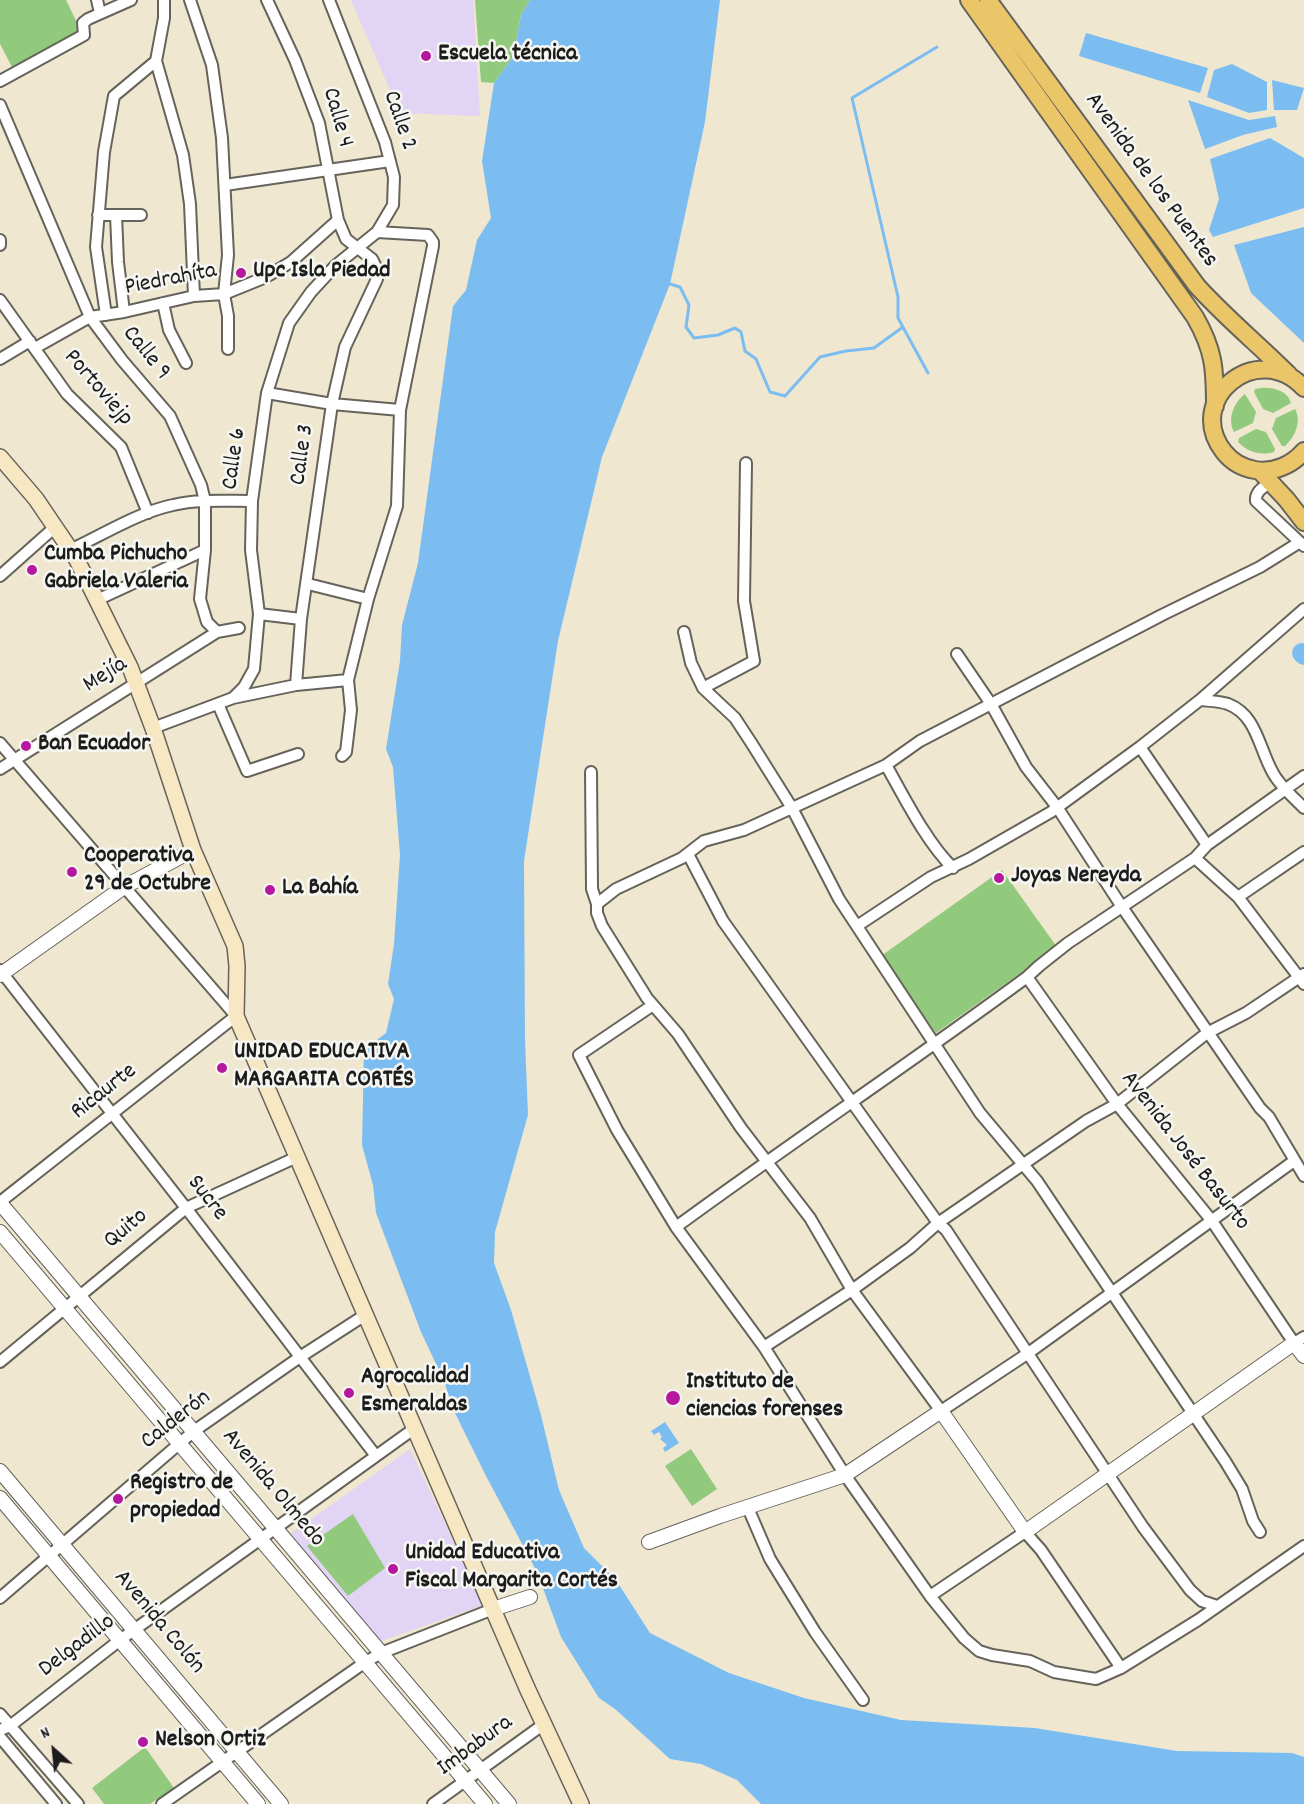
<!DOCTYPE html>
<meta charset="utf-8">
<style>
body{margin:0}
#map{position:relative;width:1304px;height:1804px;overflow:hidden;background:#f0e7d1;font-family:Dekko,sans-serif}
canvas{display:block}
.north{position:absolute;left:24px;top:1720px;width:60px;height:60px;-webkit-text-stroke:4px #f6f6f2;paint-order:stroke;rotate:333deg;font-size:16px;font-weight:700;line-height:24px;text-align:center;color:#1c1c1c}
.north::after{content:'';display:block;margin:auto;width:21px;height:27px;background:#1c1c1c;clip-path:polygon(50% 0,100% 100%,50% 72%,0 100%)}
</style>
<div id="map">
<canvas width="1304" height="1804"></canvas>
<div class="north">N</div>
</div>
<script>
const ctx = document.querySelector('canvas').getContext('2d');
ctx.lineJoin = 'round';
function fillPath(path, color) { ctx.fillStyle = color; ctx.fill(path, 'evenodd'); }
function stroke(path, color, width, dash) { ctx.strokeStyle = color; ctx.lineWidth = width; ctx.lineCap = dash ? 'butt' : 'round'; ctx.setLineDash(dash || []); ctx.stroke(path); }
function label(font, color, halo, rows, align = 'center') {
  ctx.font = font + ' Dekko,sans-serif'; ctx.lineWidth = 5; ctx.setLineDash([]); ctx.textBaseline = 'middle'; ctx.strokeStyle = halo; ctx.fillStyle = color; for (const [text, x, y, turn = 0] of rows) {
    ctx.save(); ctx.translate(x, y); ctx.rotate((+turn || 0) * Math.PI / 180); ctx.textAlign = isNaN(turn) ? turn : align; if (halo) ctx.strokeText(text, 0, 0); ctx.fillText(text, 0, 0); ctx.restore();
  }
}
fillPath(new Path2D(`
 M351,0H473L480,116L400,113Z
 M410,1449L483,1605L379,1642L290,1534Z`), '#e1d4f4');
fillPath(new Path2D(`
 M0,0H66L81,31L12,67L0,44Z
 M475,0H530L521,15L513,57L494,83L481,82Z
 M1261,388C1273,387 1288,391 1291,403L1273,413L1263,409L1254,392L1255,389Z
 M1245,394L1256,412L1253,423L1234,432C1227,419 1234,402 1245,394Z
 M1295,409C1302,422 1295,437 1285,446H1282L1272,429L1276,418Z
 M1256,429L1266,432L1275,449L1274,452C1260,456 1248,452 1238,442L1239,438Z
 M1002,870L1057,947L936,1033L881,956Z
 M691,1449L717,1489L692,1506L665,1466Z
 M353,1514L385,1568L348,1596L307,1546Z
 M145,1747L174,1788L150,1804H104L92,1788Z`), '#91ca7d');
fillPath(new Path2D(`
 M530,0H720L705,122L670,284L602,457L558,641L524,861L525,1040L528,1115L495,1232L494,1263L511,1310L541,1415L559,1490L584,1548L616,1580L650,1633L729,1673L804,1698L901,1720L1035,1728L1177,1751L1292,1753L1304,1757V1804H761L737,1780L701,1764L670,1759L615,1709L599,1698L561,1637L537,1572L486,1476L453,1409L444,1381L421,1332L376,1213L373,1185L362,1145L364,1050L386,1033L394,999L388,984L394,944L400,855L393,767L386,749L400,661L402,625L418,563L453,306L466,290L477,240L491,218L482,161L494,83L513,57L521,15Z
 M1086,33L1208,68L1200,93L1079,56Z
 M1232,64L1267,82V110L1249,113L1207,97L1214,70Z
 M1272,80L1304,88L1297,110H1274Z
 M1188,100L1249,120L1275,116L1277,127L1243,135L1205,149Z
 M1270,138L1304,158V208L1213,237L1209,230L1219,199L1210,159Z
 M1304,227V343L1251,293L1234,245Z
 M665,1422L679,1443L665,1452L663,1448L667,1445L660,1439L662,1437L659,1432L654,1435L651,1431Z`), '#7cbdf1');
stroke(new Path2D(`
 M670,284L680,287L689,305L686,327L694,338L718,335L735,328L741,332L745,351L756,359L770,392L785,396L820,357L846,351L874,348L903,327
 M928,373L898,318V297L852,98L937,47`), '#7cbdf1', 3);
stroke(new Path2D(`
 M1302,653L1304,655`), '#7cbdf1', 20);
const minor = new Path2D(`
 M97,0L100,13
 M164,0V18L156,61L183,155L190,204L194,296
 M190,0L212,65L222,138L228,255L224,294L228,316V349
 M267,0L295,60L319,123L338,220L346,239L372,259L377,269V279L345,347L332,404L301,619L296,685
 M0,81L84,35L83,23L88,19L131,0
 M0,105L90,317L122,360L170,416L201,485L205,501V550L200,599L207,622L217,632
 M225,185L390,161
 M98,215H141
 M116,215L118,262L124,312
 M0,240V245
 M0,300L67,394L121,447L148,513
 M163,303L169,330L186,363
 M106,315L96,247L104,152L114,96L156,61
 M35,348L90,317L124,312L194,296L224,294L266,277L291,262L338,220
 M0,359L30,341
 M267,393L332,404L400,410
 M1271,482C1264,487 1255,491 1256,501L1304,546
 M1300,542L1260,567L1162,615L991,704L1026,767L1057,807L1122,907L1260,1108L1269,1117L1304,1176
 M70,550C102,535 139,512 173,505C198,499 225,501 252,501
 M0,576L55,527
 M308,584L368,599
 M97,600L205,550
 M259,614L301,619
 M684,632L691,663L703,688L735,718L752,744L792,808L839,899L980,1113L1037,1181L1225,1461L1242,1489L1253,1521L1260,1532
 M703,688L754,661L744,601L746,463
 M233,698L244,687L254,669L259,614L251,550L252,501L267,393L289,323L311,292L335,266L377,232L393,205L394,177L385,142L329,0
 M1200,700C1209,701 1219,701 1228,704C1257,715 1259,749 1273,773C1280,786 1293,797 1304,808
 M218,704L247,771L298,754
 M153,728L233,698L296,685L348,680L368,599L397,506L400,410L433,246V242L428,235L377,232
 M0,743L236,1016L0,1202
 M342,756L346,752L351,710L348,680
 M886,765C904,797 927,843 953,868
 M0,769L217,632L239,628
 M591,772L592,889L597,904V913L602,926L647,998L678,1034L741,1128L810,1218L852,1290L941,1411L1027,1354L1294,1161
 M1207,845L1140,747L1200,700L1304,609
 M688,854L723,921L938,1223L946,1230L1143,1527L1190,1590L1202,1601L1217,1606
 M1195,858L1238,897L1304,984
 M1238,897L1304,852
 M597,904L616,889L682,858L704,841L744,830L886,765L920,741L991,704L957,654
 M857,926L931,877L969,859L1051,812L1140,747
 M0,970L186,1208L376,1456
 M1027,977L1117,1104L1212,1221L1294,1343L1304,1337
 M653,1005L579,1055L617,1130L676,1227L764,1347L845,1475L930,1596L964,1638L979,1651L992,1655L1030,1661L1054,1672L1096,1679L1121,1668L1198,1620L1304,1546
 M676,1227C792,1142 912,1062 1027,977L1039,966L1068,943L1195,858L1207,845L1304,776
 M764,1347L852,1290L910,1248L938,1223L1086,1121L1117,1104L1207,1033L1246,1013L1304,974
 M0,1362L186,1208L297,1157
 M748,1508L770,1559L815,1632L863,1700
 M930,1596L1025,1532L1041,1550L1121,1668
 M0,1598L194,1431L300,1357L365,1315
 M0,1714L78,1804
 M0,1730L10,1726L120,1640L415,1428
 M0,1737L56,1804
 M162,1804L364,1663L381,1653L493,1609
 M433,1804L544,1724`);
const tertiary = new Path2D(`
 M0,975L124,887L193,850
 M0,1203L509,1804
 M0,1232L485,1804
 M0,1471L281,1804
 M0,1498L258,1804
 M649,1542L720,1516L845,1475L941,1411L1025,1532L1294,1343L1304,1356
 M493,1609L530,1597`);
const secondary = new Path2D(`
 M0,457L36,499L76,558L130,667L153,728L193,850L235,946L237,966L236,1016L527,1688L581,1804`);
const primary = new Path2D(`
 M969,0L1195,317C1214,350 1215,369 1215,406
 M988,0L1197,286C1226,318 1259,345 1289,375
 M1304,388C1257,338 1183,400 1224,452C1232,462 1243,468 1255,470C1274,473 1292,465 1304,451
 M1260,471L1287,500L1304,522`);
stroke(minor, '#66635b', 14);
stroke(tertiary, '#66635b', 16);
stroke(secondary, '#66635b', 18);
stroke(primary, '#66635b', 20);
stroke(minor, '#fff', 10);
stroke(tertiary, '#fff', 14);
stroke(secondary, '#f7e8c3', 15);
stroke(primary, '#eac669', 16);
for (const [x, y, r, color] of [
 [426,56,6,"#b5179e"],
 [241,273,6,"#b5179e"],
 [32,570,6,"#b5179e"],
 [26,746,6,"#b5179e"],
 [72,872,6,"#b5179e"],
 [999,878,6,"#b5179e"],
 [270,890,6,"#b5179e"],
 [222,1068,6,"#b5179e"],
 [349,1393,6,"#b5179e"],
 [673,1398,8,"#b5179e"],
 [118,1499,6,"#b5179e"],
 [393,1569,6,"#b5179e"],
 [143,1742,6,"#b5179e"]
]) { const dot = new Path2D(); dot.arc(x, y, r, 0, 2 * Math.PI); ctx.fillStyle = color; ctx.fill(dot); stroke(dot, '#f6f6f2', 2); }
label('bold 24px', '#1c1c1c', '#f6f6f2', [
 ["Escuela técnica",438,56],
 ["Upc Isla Piedad",253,273],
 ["Cumba Pichucho",44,556],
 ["Gabriela Valeria",44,584],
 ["Ban Ecuador",38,746],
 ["Cooperativa",84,858],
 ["29 de Octubre",84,886],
 ["Joyas Nereyda",1011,878],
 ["La Bahía",282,890],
 ["UNIDAD EDUCATIVA",234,1054],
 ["MARGARITA CORTÉS",234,1082],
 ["Agrocalidad",361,1379],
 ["Esmeraldas",361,1407],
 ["Instituto de",686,1384],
 ["ciencias forenses",686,1412],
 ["Registro de",130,1485],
 ["propiedad",130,1513],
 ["Unidad Educativa",405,1555],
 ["Fiscal Margarita Cortés",405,1583],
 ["Nelson Ortiz",155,1742]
], 'left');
label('24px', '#1c1c1c', '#f6f6f2', [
 ["Calle 4",336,118,74],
 ["Calle 2",398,121,71],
 ["Avenida de los Puentes",1150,181,54],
 ["Piedrahíta",171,281,-11],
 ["Calle 9",145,354,51],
 ["Portoviejp",97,389,49],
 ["Calle 3",304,455,-82],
 ["Calle 6",236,459,-82],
 ["Mejía",106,676,-32],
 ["Ricaurte",105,1093,-38],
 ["Avenida José Basurto",1184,1152,52],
 ["Sucre",206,1199,52],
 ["Quito",127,1230,-40],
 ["Calderón",177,1421,-38],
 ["Avenida Olmedo",272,1489,50],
 ["Avenida Colón",158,1623,50],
 ["Delgadillo",78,1647,-37],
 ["Imbabura",476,1747,-36]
]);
</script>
